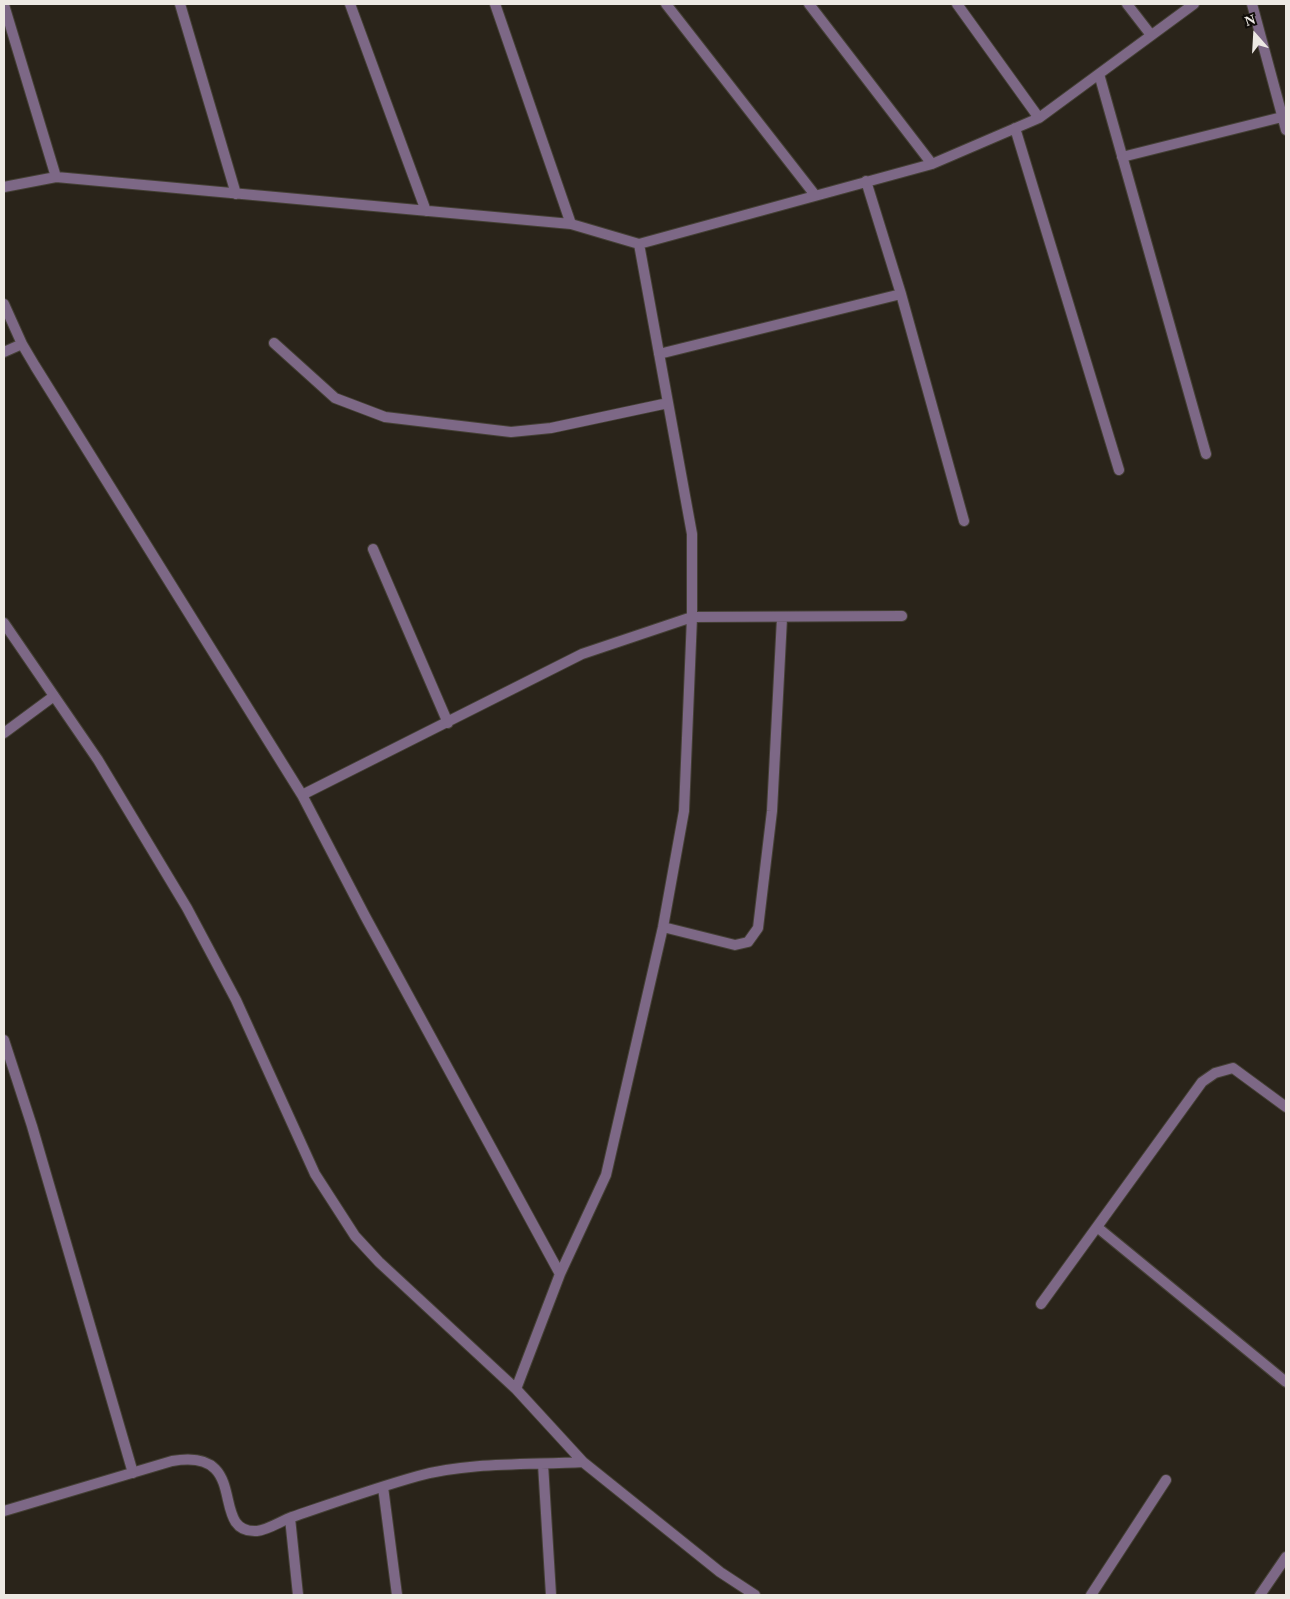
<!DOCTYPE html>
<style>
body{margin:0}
#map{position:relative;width:1290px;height:1599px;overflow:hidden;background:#2a241a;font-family:"Times New Roman",serif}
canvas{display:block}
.frame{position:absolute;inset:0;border:5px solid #ede9e3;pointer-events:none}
.north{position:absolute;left:1230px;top:10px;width:50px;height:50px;-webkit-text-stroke:4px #100d09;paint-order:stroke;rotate:341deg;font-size:14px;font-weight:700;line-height:20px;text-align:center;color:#ede9e3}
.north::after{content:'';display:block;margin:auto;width:18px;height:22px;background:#ede9e3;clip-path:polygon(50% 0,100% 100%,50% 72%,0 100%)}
</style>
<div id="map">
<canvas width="1290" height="1599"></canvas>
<div class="frame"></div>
<div class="north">N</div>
</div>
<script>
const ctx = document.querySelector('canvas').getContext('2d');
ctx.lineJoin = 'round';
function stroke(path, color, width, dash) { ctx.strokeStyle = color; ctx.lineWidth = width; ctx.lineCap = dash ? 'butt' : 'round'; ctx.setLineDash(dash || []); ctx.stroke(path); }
const street = new Path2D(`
 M180,4L236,194
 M350,4L426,211
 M495,4L571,224
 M666,4L815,195
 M809,4L932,164
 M957,4L1039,118
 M1127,4L1151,35
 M1252,4L1286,130
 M4,5L56,177
 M1099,74L1206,454
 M1015,128L1119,470
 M1122,157L1286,116
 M866,181L901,294L964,521
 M4,187L56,177L571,224L639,244L932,164L1039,118L1194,4
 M639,244L692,534V617L684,811L663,927L606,1175L560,1274L516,1389L583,1462L720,1572L755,1595
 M4,304L22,344L35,366L302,795L365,916L560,1274
 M274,343L335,398L385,417L511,432L551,428L668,403
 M4,352L22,344
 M659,354L901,294
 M373,549L448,723
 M4,623L98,760L187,908L236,1000L315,1174L355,1236L379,1262L516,1389
 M4,733L54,696
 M302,795L582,654L692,617L902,616
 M663,927L735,945L748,942L758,928L772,811L782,618
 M4,1040L32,1126L133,1473
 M1097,1227L1286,1382
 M1041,1304L1202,1082L1215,1073L1233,1068L1286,1107
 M543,1464L551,1595
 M383,1487L397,1595
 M4,1511L172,1461C253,1447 207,1534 257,1531C268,1530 281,1521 292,1517C333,1503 375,1488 418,1476C469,1462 530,1465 583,1462
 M290,1518L298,1595
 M1091,1595L1166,1480
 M1260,1595L1286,1557`);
stroke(street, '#454036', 12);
stroke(street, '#7d6886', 10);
</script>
